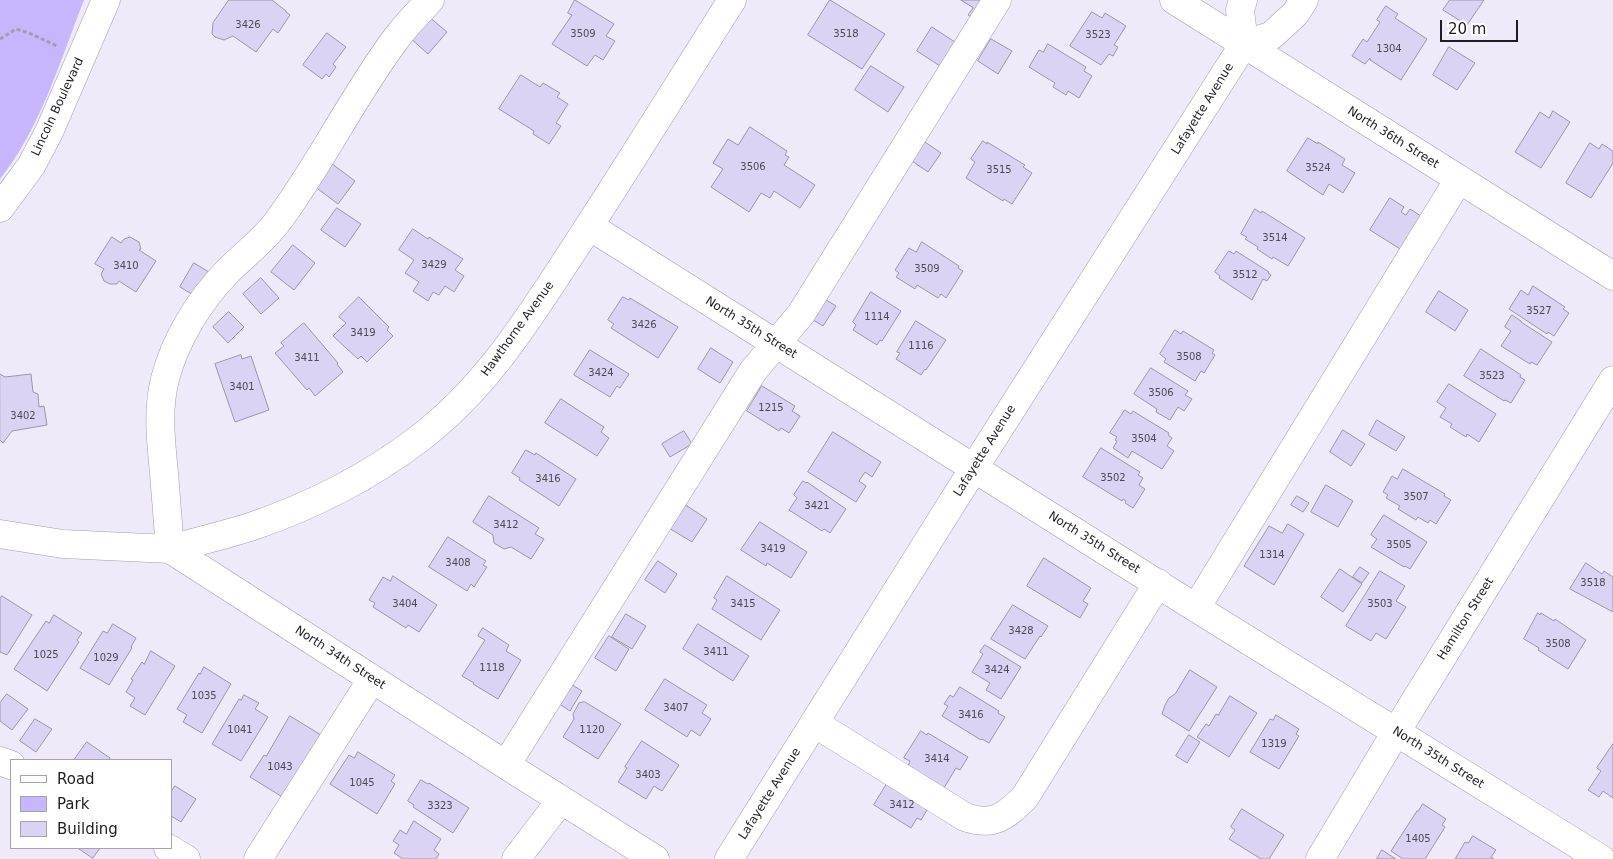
<!DOCTYPE html>
<style>
body{margin:0}
#map{position:relative;width:1613px;height:859px;overflow:hidden;background:#eeeafa;font-family:"DejaVu Sans",sans-serif}
canvas{display:block}
.legend{position:absolute;left:10px;top:759px;width:162px;height:90px;box-sizing:border-box;background:#fff;border:1px solid #a5a5a7;margin:0;padding:6px 9px;list-style:none;font-size:15px;color:#1e1d22}
.legend li{display:flex;align-items:center;gap:10px;height:25px}
.legend b{width:25px;border:1px solid #a5a5a7}
.scale{position:absolute;left:1440px;top:20px;width:78px;height:22px;box-sizing:border-box;border:2px solid #1e1d22;border-top:0;padding-left:6px;font-size:15px;line-height:18px;white-space:nowrap;color:#1e1d22;-webkit-text-stroke:4px #fff;paint-order:stroke}
</style>
<div id="map">
<canvas width="1613" height="859"></canvas>
<ul class="legend">
<li><b style="height:6px;background:#fff"></b>Road</li>
<li><b style="height:14px;background:#c7b6fd"></b>Park</li>
<li><b style="height:14px;background:#dad3f4"></b>Building</li>
</ul>
<div class="scale">20 m</div>
</div>
<script>
const ctx = document.querySelector('canvas').getContext('2d');
ctx.lineJoin = 'round';
function fillPath(path, color) { ctx.fillStyle = color; ctx.fill(path, 'evenodd'); }
function stroke(path, color, width, dash) { ctx.strokeStyle = color; ctx.lineWidth = width; ctx.lineCap = dash ? 'butt' : 'round'; ctx.setLineDash(dash || []); ctx.stroke(path); }
function label(font, color, halo, rows, align = 'center') {
  ctx.font = font + ' "DejaVu Sans",sans-serif'; ctx.lineWidth = 4.5; ctx.setLineDash([]); ctx.textBaseline = 'middle'; ctx.strokeStyle = halo; ctx.fillStyle = color; for (const [text, x, y, turn = 0] of rows) {
    ctx.save(); ctx.translate(x, y); ctx.rotate((+turn || 0) * Math.PI / 180); ctx.textAlign = isNaN(turn) ? turn : align; if (halo) ctx.strokeText(text, 0, 0); ctx.fillText(text, 0, 0); ctx.restore();
  }
}
fillPath(new Path2D(`
 M0,0H84C60,61 41,127 0,179Z`), '#c7b6fd');
const building = new Path2D(`
 M229,0H272L286,11V12L290,15L278,33L273,29L256,52L233,36L224,40L215,37L212,34L213,23Z
 M575,0L614,24L606,36L615,41L603,60L595,55L587,66L552,44L572,15L568,13Z
 M830,0L885,34L862,69L808,35Z
 M961,0H987L975,19L968,15L973,8Z
 M1450,0H1484L1467,25L1443,10Z
 M1386,6L1398,14L1395,18L1427,39L1401,80L1370,60V58L1365,64L1352,56L1363,39L1367,42L1380,22L1377,20Z
 M1092,12L1102,18L1105,13L1126,26L1114,45L1118,47L1113,56L1109,54L1101,65L1070,46Z
 M427,15L447,32L428,54L408,36Z
 M932,27L958,44L943,68L917,51Z
 M327,33L346,47L333,64L336,67L329,77L326,74L322,79L303,65Z
 M991,39L1012,51L998,74L978,61Z
 M1048,44L1086,67L1084,71L1092,76L1079,98L1068,91L1066,95L1053,87L1055,83L1029,67L1039,50L1043,52Z
 M1449,47L1475,63L1457,90L1433,75Z
 M871,66L904,87L888,112L855,90Z
 M521,75L540,87L543,83L560,93L557,97L568,104L556,123L561,126L549,144L533,134L534,131L499,109Z
 M1553,111L1570,122L1541,168L1515,152L1540,112L1549,118Z
 M750,127L787,151L785,155L789,157L784,165L815,185L800,208L774,191L770,198L761,193L749,212L711,187L723,169L713,163L728,139L738,145Z
 M1308,138L1318,144V142L1345,159L1342,165L1355,173L1343,193L1329,184L1323,195L1287,171Z
 M922,140L941,153L928,172L909,159Z
 M983,141L987,144V142L1025,165L1023,167L1032,173L1012,204L1004,199L1003,201L966,178L975,162L971,159Z
 M1590,143L1599,149L1602,144L1613,151V163L1591,198L1566,183Z
 M331,163L355,181L338,204L314,186Z
 M1390,198L1404,207L1401,212L1406,215L1410,209L1424,218L1405,252L1370,230Z
 M337,208L361,224L345,247L321,230Z
 M1255,209L1261,213L1262,211L1305,238L1288,266L1273,257L1272,259L1257,249L1258,247L1245,239L1247,237L1241,234Z
 M413,229L428,239L429,237L463,259L455,270L464,276L454,292L445,286L439,295L433,292L428,301L413,291L419,282L405,273L414,260L399,250Z
 M112,237L121,243L124,239L130,237L139,242L141,249L139,250L156,261L136,292L119,281L117,284H110L104,281L101,274L104,269L95,264Z
 M922,242L959,266L958,268L963,271L946,298L941,294L938,298L917,285L915,289L896,277L899,273L895,270L909,248L916,252Z
 M293,245L315,263L294,290L271,272Z
 M1229,251L1234,254L1236,251L1269,272L1268,273L1271,275L1267,281L1263,279L1252,300L1219,278L1220,276L1215,272Z
 M194,263L214,275L200,299L180,287Z
 M261,278L279,298L261,314L243,294Z
 M1533,286L1565,307L1563,309L1569,313L1554,336L1548,332L1547,334L1509,309L1521,290L1528,295Z
 M1439,291L1468,310L1455,331L1426,312Z
 M871,292L901,311L882,341L880,340L877,345L853,330L856,325L853,322Z
 M359,297L389,327L387,330L393,336L367,362L361,356L358,359L333,336L346,323L339,317Z
 M623,297L629,300L630,298L678,327L658,358L611,328L614,324L608,320Z
 M823,298L836,306L823,326L810,318Z
 M229,312L244,327L228,343L213,327Z
 M1512,315L1521,321V322L1552,342L1537,365L1531,362L1530,364L1501,346L1511,331L1505,327Z
 M916,321L946,340L926,370L925,369L921,375L896,359L900,353L897,352Z
 M304,323L338,363L337,364L343,372L315,396L309,388L307,390L275,353L284,346L281,343Z
 M1175,330L1181,334L1183,331L1214,350L1212,353L1215,355L1204,373L1201,371L1195,381L1164,362L1166,359L1160,354Z
 M711,348L733,362L720,383L698,369Z
 M1481,349L1521,375L1520,377L1525,380L1511,403L1505,400L1504,401L1464,376Z
 M590,350L629,374L620,388L617,386L610,397L574,375Z
 M241,355L242,359L251,356L269,410L235,422L215,364Z
 M1151,368L1188,391L1185,395L1192,399L1184,411L1178,407L1170,420L1156,412L1157,409L1134,394Z
 M0,374L5,377L31,374L33,392L38,394L39,407L44,406L47,425L12,431L3,443L0,440Z
 M1449,384L1496,414L1479,442L1467,434L1466,437L1450,427L1452,424L1440,417L1446,408L1437,402Z
 M762,386L795,406L792,411L800,416L789,433L781,428L779,431L747,411Z
 M561,399L604,427L601,432L609,438L597,456L545,423Z
 M1125,410L1131,414L1133,411L1169,433L1168,435L1172,438L1167,446L1174,451L1162,469L1132,451L1128,458L1113,448L1117,441L1115,440L1117,437L1110,433Z
 M1377,420L1405,437L1396,451L1369,435Z
 M1343,430L1365,444L1351,466L1330,452Z
 M684,431L692,444L670,457L662,444Z
 M833,432L881,462L872,477L865,472L859,481L866,486L856,502L808,472Z
 M1101,448L1140,472L1138,475L1143,478L1139,485L1145,489L1133,508L1125,503L1126,501L1123,499L1122,501L1083,477Z
 M526,450L535,455L536,453L576,479L559,506L519,480L520,478L512,473Z
 M1403,469L1445,494L1444,496L1451,500L1436,524L1430,520L1428,523L1418,517L1416,520L1398,509L1400,506L1386,498L1388,495L1383,492L1392,476L1397,479Z
 M803,481L806,483L807,482L846,509L830,533L824,529L822,531L789,510L797,498L794,495Z
 M1326,485L1353,501L1338,527L1311,512Z
 M489,496L539,528L535,534L544,539L531,559L511,547L504,549L494,543L493,535L473,522Z
 M1297,496L1309,503L1303,512L1291,505Z
 M684,504L707,519L692,542L669,528Z
 M1384,515L1427,542L1410,569L1405,566L1404,567L1371,547L1377,539L1371,535Z
 M760,522L807,552L791,578L767,563L766,566L741,550Z
 M1288,524L1304,534L1274,585L1244,566L1269,526L1282,533Z
 M448,537L486,561L483,565L487,567L474,587L471,584L467,591L429,567Z
 M1044,558L1091,588L1083,601L1088,604L1080,618L1027,586Z
 M658,561L677,574L665,593L645,580Z
 M1586,563L1602,574L1604,571L1613,577V612L1570,589Z
 M1360,567L1369,573L1362,583L1353,577Z
 M1340,569L1362,584L1343,612L1321,597Z
 M1380,571L1405,586L1396,601L1406,607L1386,639L1376,633L1371,641L1346,626Z
 M393,576L437,605L419,632L408,625L406,628L373,607L375,603L369,600L383,577L390,581Z
 M727,576L780,610L761,640L712,609L717,600L714,598Z
 M2,596L32,615L7,655L0,652V599Z
 M1013,605L1048,626L1041,637L1040,636L1025,659L991,639Z
 M1538,613L1540,615L1541,613L1554,621L1555,619L1586,640L1568,669L1538,650L1539,648L1524,639Z
 M626,614L646,626L632,649L612,637Z
 M54,615L82,633L77,640L79,642L47,691L14,669L46,621L49,623Z
 M113,624L136,638L131,647L132,648L109,685L80,668L103,631L107,633Z
 M698,624L749,656L733,681L683,649Z
 M483,628L509,645L506,651L521,660L498,699L473,684L474,683L462,676L485,640L478,636Z
 M609,636L629,649L616,671L595,658Z
 M985,645L1021,667L1001,699L986,690L990,683L972,672L983,654L980,652Z
 M151,651L175,666L145,715L130,706L135,698L126,692L133,680L131,679L142,662L144,664Z
 M204,667L231,684L202,733L183,722L187,715L177,709L199,673L200,674Z
 M1190,670L1217,687L1189,731L1162,714L1165,705L1169,698L1175,694Z
 M665,679L707,705L702,713L711,719L700,736L691,730L687,737L645,710Z
 M571,684L582,691L570,711L558,703Z
 M960,687L999,711L998,713L1005,717L989,743L982,739L981,740L942,716L948,706L944,704L950,695L953,697Z
 M7,694L28,709L12,730L0,721V703Z
 M244,695L259,703L255,709L268,717L241,761L212,744L239,699L241,700Z
 M1230,696L1257,713L1229,757L1197,737L1206,724L1209,726L1216,714L1218,715Z
 M585,702L621,724L598,759L563,737L574,719L573,714L579,703Z
 M1276,715L1299,729L1296,734L1299,736L1279,769L1250,752L1270,719L1273,720Z
 M290,716L321,735L284,798L250,777L264,755L266,756Z
 M35,719L52,729L36,752L20,741Z
 M921,731L927,735L928,733L968,757L960,770L956,768L944,788L908,766L910,761L904,758Z
 M1189,735L1200,742L1187,763L1176,756Z
 M642,741L679,765L662,791L654,786L646,799L618,782L627,768L625,767Z
 M87,742L110,758L109,760H74Z
 M1613,744V798L1603,791L1599,797L1588,790L1601,771L1597,768Z
 M358,752L395,775L391,781L395,784L377,814L330,784L349,755L354,758Z
 M421,780L428,784L429,783L469,808L453,833L413,807L414,805L408,801Z
 M888,782L930,805L921,820L917,818L911,828L874,805Z
 M175,786L196,799L181,822L171,816V792Z
 M1423,804L1446,819L1442,825L1445,827L1425,859H1403L1391,851L1417,811H1418Z
 M1242,809L1284,835L1269,859H1261L1229,839L1235,830L1231,827Z
 M414,821L441,839L434,850L439,854L436,859H403L394,853L399,845L393,841L400,830L406,834Z
 M1473,836L1496,850L1491,857L1494,859H1455L1465,842L1468,843Z
 M78,848H100L93,858Z
 M1382,850L1396,859H1377Z`);
fillPath(building, '#dad3f4');
stroke(building, '#9a97a5', 1);
const minor = new Path2D(`
 M1174,0L1613,276
 M1244,44L1271,36L1295,14L1304,0
 M0,208L31,166L49,132L106,0
 M589,226L1196,608L1601,859
 M0,534L63,544L170,549L506,765L655,859
 M170,549C198,541 226,535 253,526C311,506 367,478 416,441C486,389 529,318 576,246C629,165 680,82 732,0
 M170,549C168,523 166,498 164,473C161,442 157,410 165,379C175,340 199,301 227,272C244,255 264,240 278,221C321,163 352,98 395,40C405,26 418,13 430,0
 M1196,608L1459,179
 M814,723L965,817C993,827 1005,817 1025,797L1158,583
 M0,761L11,765
 M506,765L753,371L801,314L997,0
 M168,848L186,859
 M258,859L372,679
 M516,859L561,800
 M729,859L974,468L1244,44L1240,10L1243,0`);
const major = new Path2D(`
 M1320,859L1396,732L1613,380`);
stroke(minor, '#a09dab', 29);
stroke(major, '#a09dab', 29);
stroke(new Path2D(`
 M0,39L16,29L29,33L57,46`), '#a19eaa', 3, [4, 2.5]);
stroke(minor, '#fff', 28);
stroke(major, '#fff', 28);
label('10px', '#4d4a56', null, [
 ["3426",248,25],
 ["3509",583,34],
 ["3518",846,34],
 ["3523",1098,35],
 ["1304",1389,49],
 ["3506",753,167],
 ["3524",1318,168],
 ["3515",999,170],
 ["3514",1275,238],
 ["3429",434,265],
 ["3410",126,266],
 ["3509",927,269],
 ["3512",1245,275],
 ["3527",1539,311],
 ["1114",877,317],
 ["3426",644,325],
 ["3419",363,333],
 ["1116",921,346],
 ["3508",1189,357],
 ["3411",307,358],
 ["3424",601,373],
 ["3523",1492,376],
 ["3401",242,387],
 ["3506",1161,393],
 ["1215",771,408],
 ["3402",23,416],
 ["3504",1144,439],
 ["3502",1113,478],
 ["3416",548,479],
 ["3507",1416,497],
 ["3421",817,506],
 ["3412",506,525],
 ["3505",1399,545],
 ["3419",773,549],
 ["1314",1272,555],
 ["3408",458,563],
 ["3518",1593,583],
 ["3404",405,604],
 ["3415",743,604],
 ["3503",1380,604],
 ["3428",1021,631],
 ["3508",1558,644],
 ["3411",716,652],
 ["1025",46,655],
 ["1029",106,658],
 ["1118",492,668],
 ["3424",997,670],
 ["1035",204,696],
 ["3407",676,708],
 ["3416",971,715],
 ["1041",240,730],
 ["1120",592,730],
 ["1319",1274,744],
 ["3414",937,759],
 ["1043",280,767],
 ["3403",648,775],
 ["1045",362,783],
 ["3412",902,805],
 ["3323",440,806],
 ["1405",1418,839]
]);
label('12px', '#1e1d22', '#fff', [
 ["Lincoln Boulevard",58,107,-65],
 ["Lafayette Avenue",1203,109,-58],
 ["North 36th Street",1393,138,32],
 ["North 35th Street",751,328,32],
 ["Hawthorne Avenue",518,329,-54],
 ["Lafayette Avenue",985,451,-58],
 ["North 35th Street",1094,543,32],
 ["Hamilton Street",1466,619,-58],
 ["North 34th Street",340,658,33],
 ["North 35th Street",1438,758,32],
 ["Lafayette Avenue",770,794,-58]
]);
</script>
